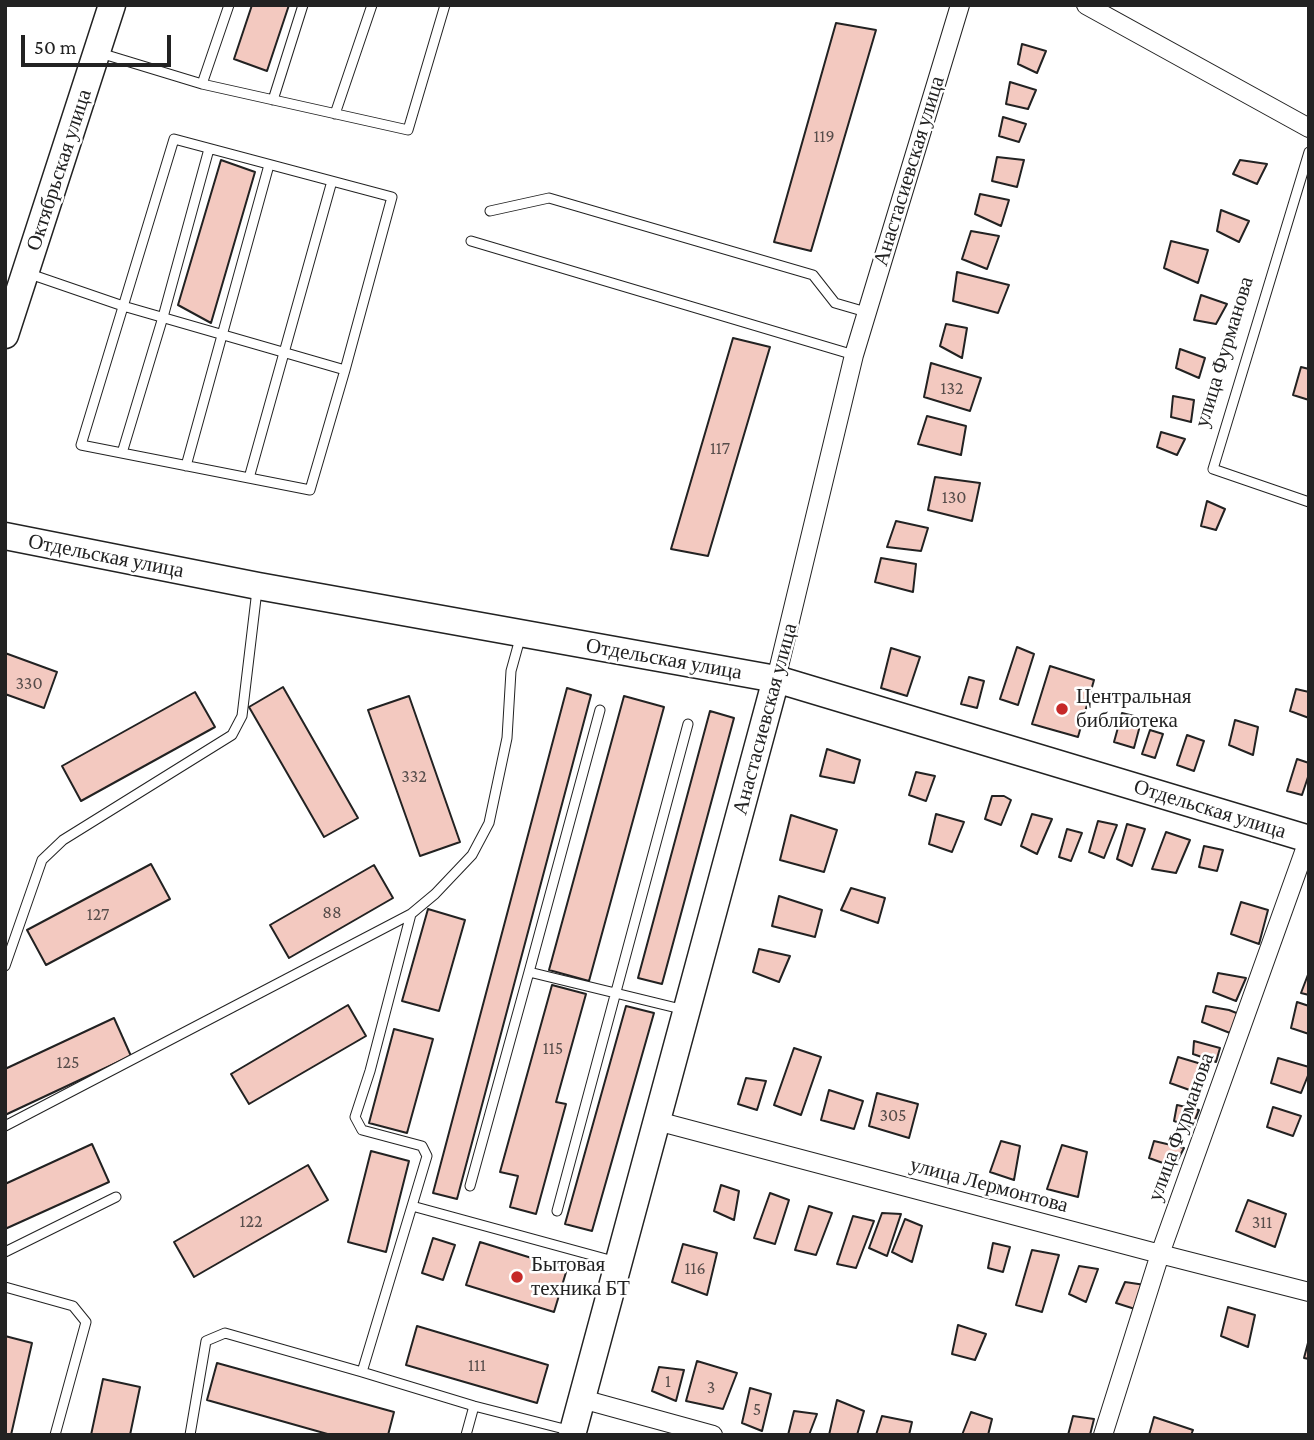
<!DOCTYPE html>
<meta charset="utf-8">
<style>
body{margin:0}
#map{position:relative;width:1314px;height:1440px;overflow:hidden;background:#fff;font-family:"Crimson Pro",serif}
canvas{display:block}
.frame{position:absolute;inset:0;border:7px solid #222;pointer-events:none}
.scale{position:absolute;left:21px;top:35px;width:150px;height:32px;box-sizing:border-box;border:4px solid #222;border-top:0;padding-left:9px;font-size:21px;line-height:24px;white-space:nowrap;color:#222;-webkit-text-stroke:5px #fff;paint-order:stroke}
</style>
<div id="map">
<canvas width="1314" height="1440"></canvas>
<div class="frame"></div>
<div class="scale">50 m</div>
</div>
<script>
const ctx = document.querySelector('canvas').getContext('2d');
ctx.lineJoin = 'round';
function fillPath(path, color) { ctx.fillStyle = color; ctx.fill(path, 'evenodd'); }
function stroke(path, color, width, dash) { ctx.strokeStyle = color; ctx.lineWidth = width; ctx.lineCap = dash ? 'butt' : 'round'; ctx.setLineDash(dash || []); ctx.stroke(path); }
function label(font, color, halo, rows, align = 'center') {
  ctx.font = font + ' "Crimson Pro",serif'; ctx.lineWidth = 5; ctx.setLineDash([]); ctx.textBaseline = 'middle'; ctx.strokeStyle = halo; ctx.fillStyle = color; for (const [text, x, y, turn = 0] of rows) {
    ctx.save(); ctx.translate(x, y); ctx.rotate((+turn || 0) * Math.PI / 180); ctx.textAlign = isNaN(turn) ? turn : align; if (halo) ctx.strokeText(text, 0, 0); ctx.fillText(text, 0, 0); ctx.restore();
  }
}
const building = new Path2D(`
 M252,5H289L267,71L234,59Z
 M836,23L876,30L811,251L774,242Z
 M1022,44L1046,51L1037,73L1018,64Z
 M1010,82L1036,90L1028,109L1006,104Z
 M1003,117L1026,124L1019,142L999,136Z
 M997,157L1024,160L1017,187L992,181Z
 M221,160L255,172L211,323L178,305Z
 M1240,160L1267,164L1257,184L1233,174Z
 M980,194L1009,200L1001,226L975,214Z
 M1221,210L1249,221L1239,242L1217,231Z
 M971,231L999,236L987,269L962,259Z
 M1171,241L1208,250L1198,283L1164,268Z
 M957,272L1009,285L998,313L953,301Z
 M1201,295L1227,304L1216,324L1194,320Z
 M946,324L967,328L962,358L940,346Z
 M733,338L770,347L708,556L671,549Z
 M1180,349L1205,358L1199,378L1176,368Z
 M931,363L981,378L970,411L924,397Z
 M1301,367L1309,369V400L1293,395Z
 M1173,396L1194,400L1191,422L1171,417Z
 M927,416L966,426L961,455L918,444Z
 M1161,432L1185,439L1177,455L1157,447Z
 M935,477L980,483L972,521L928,510Z
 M1207,501L1225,509L1216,530L1201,526Z
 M896,521L928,528L921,551L887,547Z
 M881,558L916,564L913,592L875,582Z
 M1017,647L1034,654L1018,705L1000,699Z
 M891,648L920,657L907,696L881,688Z
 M5,653L57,672L44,708L5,694Z
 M1050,666L1094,680L1078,737L1032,724Z
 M969,677L984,681L977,708L961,704Z
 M283,687L358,818L324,837L249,707Z
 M567,688L591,695L457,1199L433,1193Z
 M1296,689L1309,692V718L1290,711Z
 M195,692L215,727L81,801L62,766Z
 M409,696L460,842L420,856L368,710Z
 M624,696L664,707L589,981L549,970Z
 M710,711L734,718L662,984L638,978Z
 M1122,713L1142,718L1134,748L1114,742Z
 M1235,720L1258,727L1253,755L1229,745Z
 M1150,730L1163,734L1155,758L1142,754Z
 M1187,735L1204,741L1194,771L1177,765Z
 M827,749L860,760L854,783L820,776Z
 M1297,759L1309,763V774L1302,795L1287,791Z
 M916,772L935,776L926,801L909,795Z
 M992,796H1004L1011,800L1001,825L985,819Z
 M936,814L964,822L952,852L929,844Z
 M1032,814L1052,819L1037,854L1021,846Z
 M791,815L837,830L824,872L780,860Z
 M1098,821L1117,825L1104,858L1089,852Z
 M1127,824L1145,829L1132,866L1117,859Z
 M1067,829L1082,833L1071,861L1059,857Z
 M1166,832L1190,840L1176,873L1152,869Z
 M1204,846L1223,850L1217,871L1199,867Z
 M151,864L170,899L46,965L27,930Z
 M374,865L393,898L289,958L270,925Z
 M851,888L885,898L878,923L841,910Z
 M779,896L822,910L815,937L772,926Z
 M1241,902L1268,910L1259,944L1231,934Z
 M428,909L465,920L439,1011L402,1001Z
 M759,949L790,956L779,982L753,972Z
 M1309,972V995L1301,993Z
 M1218,973L1246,978L1236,1001L1213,992Z
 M552,985L586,994L556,1102L566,1104L536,1214L510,1207L518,1176L500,1172Z
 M1297,1002L1309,1006V1034L1291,1028Z
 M348,1005L366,1036L249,1104L231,1074Z
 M626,1006L654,1013L592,1231L565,1224Z
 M1206,1006L1229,1010L1239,1014L1230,1033L1202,1022Z
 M114,1018L131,1056L5,1115V1069Z
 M394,1029L433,1039L407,1133L369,1123Z
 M1194,1041L1220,1048L1216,1062L1193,1054Z
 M794,1048L821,1057L801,1115L774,1105Z
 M1178,1057L1208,1066L1198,1093L1170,1083Z
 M1278,1058L1309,1067V1073L1301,1093L1271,1083Z
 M746,1078L766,1081L757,1110L738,1104Z
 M829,1090L863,1101L854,1129L821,1120Z
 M877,1093L918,1104L909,1138L869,1126Z
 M1177,1105L1199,1110L1192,1127L1174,1121Z
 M1273,1107L1301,1116L1293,1136L1267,1127Z
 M1001,1141L1020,1146L1014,1180L990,1172Z
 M1154,1141L1184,1148L1174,1167L1149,1158Z
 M92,1144L109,1182L5,1229V1184Z
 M1062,1145L1087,1152L1078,1197L1047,1189Z
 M371,1151L409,1161L386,1252L348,1242Z
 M308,1165L328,1200L194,1277L174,1242Z
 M721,1185L739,1191L734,1220L714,1211Z
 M770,1193L789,1200L775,1244L754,1238Z
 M1248,1200L1286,1214L1275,1247L1236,1231Z
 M809,1206L832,1213L816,1255L795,1250Z
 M882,1213L901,1214L887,1256L869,1248Z
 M853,1216L874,1221L856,1268L837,1264Z
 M905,1219L922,1226L912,1262L892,1252Z
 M433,1238L455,1245L443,1280L422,1273Z
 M480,1242L567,1269L554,1312L466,1285Z
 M993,1243L1010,1247L1003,1272L988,1268Z
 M683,1244L717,1253L707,1295L672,1282Z
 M1032,1250L1059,1255L1042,1312L1016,1305Z
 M1079,1266L1098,1269L1086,1302L1069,1294Z
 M1125,1282L1145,1285L1135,1309L1116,1303Z
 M1228,1307L1255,1315L1248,1347L1221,1336Z
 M958,1325L986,1334L975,1360L952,1354Z
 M417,1326L548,1365L537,1403L406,1365Z
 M5,1336L32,1343L11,1435H5Z
 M1309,1339V1359L1304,1358Z
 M697,1361L737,1373L723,1409L686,1401Z
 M217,1363L394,1412L388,1435H331L207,1400Z
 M659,1367L684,1370L676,1401L652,1391Z
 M103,1379L140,1387L130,1435H91Z
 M750,1388L771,1394L762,1431L742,1423Z
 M837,1400L864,1411L857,1435H829Z
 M794,1411L817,1414L809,1435H788Z
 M971,1412L992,1419L988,1435H962Z
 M882,1416L912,1422L909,1435H876Z
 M1073,1416L1094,1419L1090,1435H1068Z
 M1154,1417L1193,1430L1191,1435H1149Z`);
fillPath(building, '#f3c9c0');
stroke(building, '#222', 2);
const lane = new Path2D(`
 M100,53L202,84L408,130L445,5
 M202,84L229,5
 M273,100L303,5
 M335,114L372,5
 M174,139L392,197L345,370L310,490L81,445Z
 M1309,152L1213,469L1309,502
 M490,211L549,198L813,275L835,303L866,312
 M471,241L854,355
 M27,273L123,306L345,370
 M122,453L163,317L209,149
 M186,466L269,165
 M249,478L332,181
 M5,966L42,860L63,840L232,735L242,716L257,590
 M529,972L600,710
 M5,1126L411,914
 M470,1186L529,972L685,1010
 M412,1206L427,1156L422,1146L362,1130L355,1117L370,1071L411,914L435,894L472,855L489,823L507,738L511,671L521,635
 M557,1211L688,724
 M5,1252L116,1197
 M5,1287L73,1306L86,1322L55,1435
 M362,1372L474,1406L572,1431
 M190,1435L206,1341L225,1333L362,1372L412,1206L617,1262
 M466,1435L474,1406`);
const street = new Path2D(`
 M1086,5L1309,128
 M776,679L854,355L960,5
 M657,1121L1160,1254L1309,1292
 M582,1399L713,1435
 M1103,1435L1160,1254L1309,838`);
const secondary = new Path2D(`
 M5,335L112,5
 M5,536L258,586L776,679L1309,839
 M572,1435L776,679`);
stroke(lane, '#222', 11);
stroke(street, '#222', 20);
stroke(secondary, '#222', 29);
stroke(lane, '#fff', 9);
stroke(street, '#fff', 18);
stroke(secondary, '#fff', 26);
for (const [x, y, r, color] of [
 [1062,709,7,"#c62828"],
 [517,1277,7,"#c62828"]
]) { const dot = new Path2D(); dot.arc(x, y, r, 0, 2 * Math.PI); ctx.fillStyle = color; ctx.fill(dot); stroke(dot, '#fff', 2.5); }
label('18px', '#564c4a', null, [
 ["119",824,136],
 ["132",952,388],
 ["117",720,448],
 ["130",954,497],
 ["330",29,683],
 ["332",414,776],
 ["88",332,912],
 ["127",98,914],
 ["115",553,1048],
 ["125",68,1062],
 ["305",893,1115],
 ["122",251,1221],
 ["311",1262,1222],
 ["116",695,1268],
 ["111",477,1365],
 ["1",668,1381],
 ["3",711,1387],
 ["5",757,1409]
]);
label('21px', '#222', '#fff', [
 ["Октябрьская улица",59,170,-72],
 ["Анастасиевская улица",909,171,-73],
 ["улица Фурманова",1224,352,-73],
 ["Отдельская улица",106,556,11],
 ["Отдельская улица",664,659,10],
 ["Анастасиевская улица",765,719,-75],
 ["Отдельская улица",1210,809,17],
 ["улица Фурманова",1181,1127,-70],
 ["улица Лермонтова",989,1185,15]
]);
label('21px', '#222', '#fff', [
 ["Центральная",1076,697],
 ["библиотека",1076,721],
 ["Бытовая",531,1265],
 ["техника БТ",531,1289]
], 'left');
</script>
